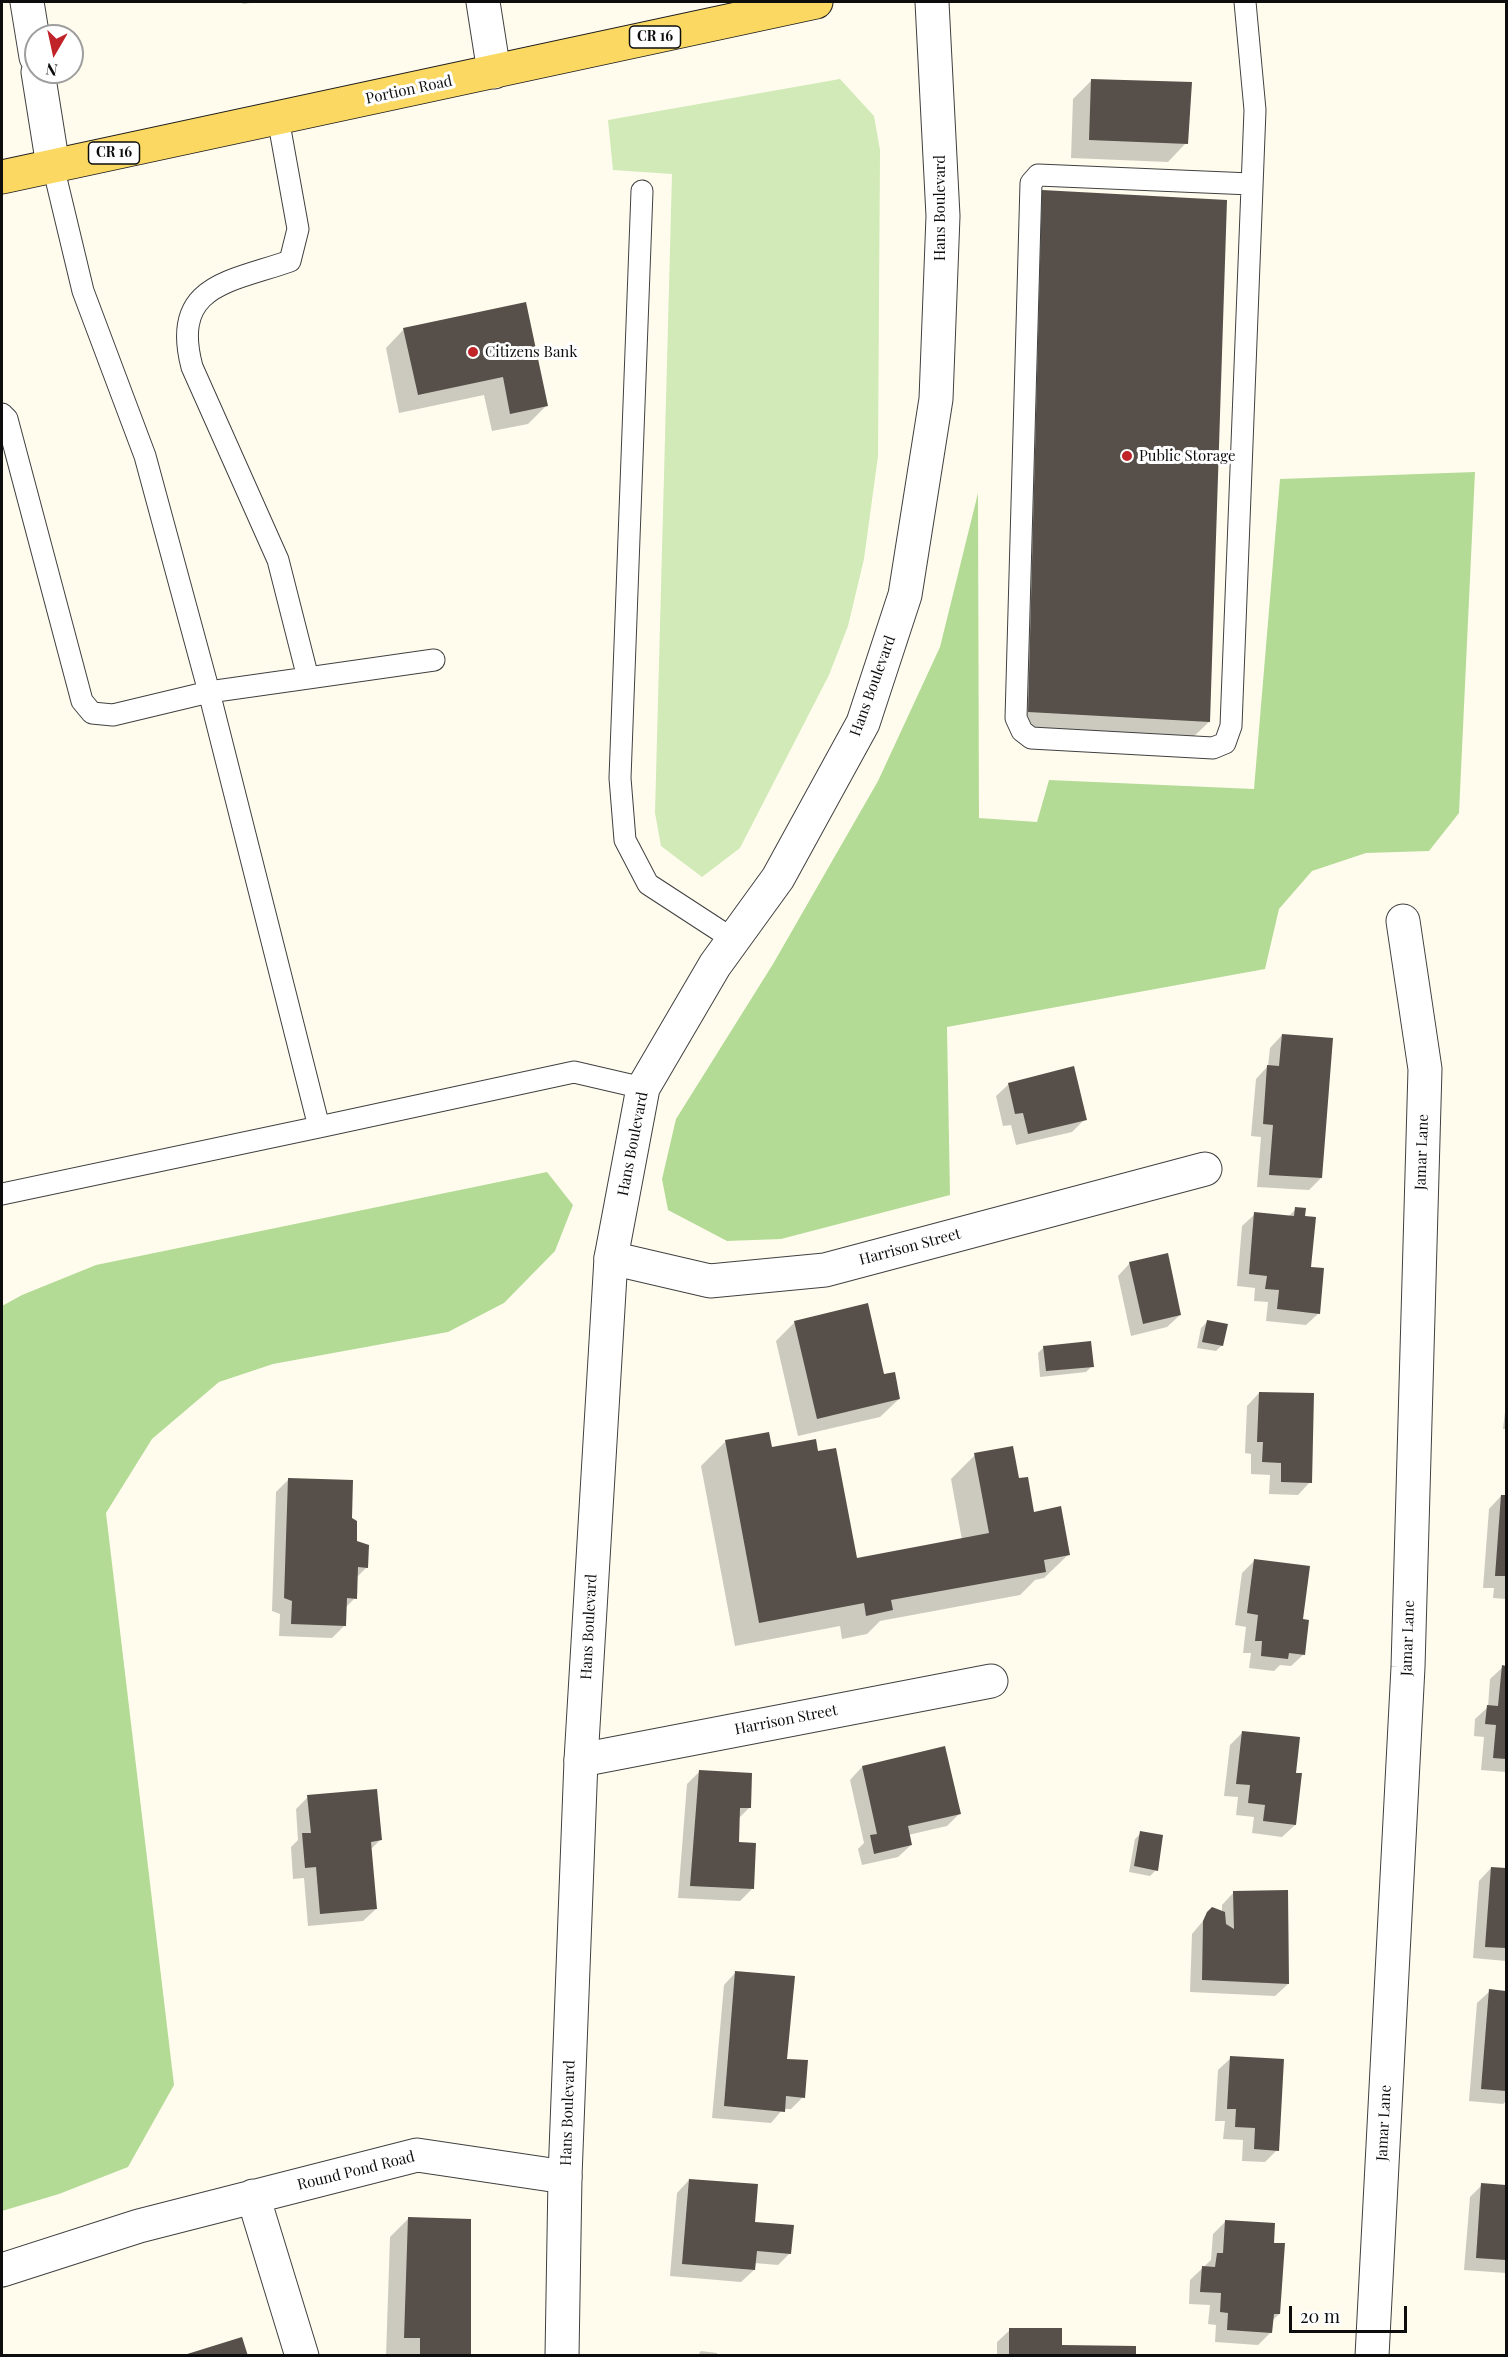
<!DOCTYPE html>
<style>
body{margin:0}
#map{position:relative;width:1508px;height:2357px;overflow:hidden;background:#fffcee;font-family:"Playfair Display",serif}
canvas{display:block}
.frame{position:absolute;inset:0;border:3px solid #0d0d0d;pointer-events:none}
.north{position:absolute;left:24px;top:24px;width:60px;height:60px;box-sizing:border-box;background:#fff;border:2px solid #9e9e9e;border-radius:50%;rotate:189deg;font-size:16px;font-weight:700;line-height:24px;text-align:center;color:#0d0d0d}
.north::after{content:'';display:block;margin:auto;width:21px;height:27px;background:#c02328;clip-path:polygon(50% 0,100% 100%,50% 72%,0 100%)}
.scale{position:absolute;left:1289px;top:2306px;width:118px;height:27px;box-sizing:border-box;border:3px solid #0d0d0d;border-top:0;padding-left:8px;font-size:18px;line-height:21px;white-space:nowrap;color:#0d0d0d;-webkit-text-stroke:4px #fff;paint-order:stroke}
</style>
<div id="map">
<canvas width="1508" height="2357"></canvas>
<div class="frame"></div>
<div class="north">N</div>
<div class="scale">20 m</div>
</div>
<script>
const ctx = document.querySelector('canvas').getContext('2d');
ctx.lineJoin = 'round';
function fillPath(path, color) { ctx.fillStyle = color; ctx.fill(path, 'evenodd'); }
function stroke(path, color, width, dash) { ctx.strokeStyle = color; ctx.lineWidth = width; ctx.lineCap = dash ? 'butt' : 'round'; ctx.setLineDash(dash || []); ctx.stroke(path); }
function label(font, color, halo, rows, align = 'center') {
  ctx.font = font + ' "Playfair Display",serif'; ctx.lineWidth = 6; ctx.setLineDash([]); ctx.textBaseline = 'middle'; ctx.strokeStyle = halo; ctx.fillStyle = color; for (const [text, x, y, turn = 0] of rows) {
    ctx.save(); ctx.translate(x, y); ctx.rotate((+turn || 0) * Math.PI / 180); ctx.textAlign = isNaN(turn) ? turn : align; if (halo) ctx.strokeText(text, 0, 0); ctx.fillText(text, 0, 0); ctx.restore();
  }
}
fillPath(new Path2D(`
 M840,79L874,116L880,150L878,456L864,559L848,626L829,675L740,848L702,877L661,846L655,813L672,174L613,170L608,120Z`), '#d1eab7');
fillPath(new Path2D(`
 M1475,472L1459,813L1429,851L1366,853L1312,871L1279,909L1265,969L947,1027L950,1195L781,1239L727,1241L668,1210L662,1179L676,1119L773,964L878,781L940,647L978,493L979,818L1037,822L1049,780L1254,789L1280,479Z
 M547,1172L573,1205L555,1251L504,1303L448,1332L273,1364L219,1382L152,1439L106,1513L174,2085L128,2167L59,2194L2,2211V1306L22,1295L96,1265Z`), '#b4db96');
fillPath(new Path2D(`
 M242,2H257L243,4Z
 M1092,80L1186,143L1168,162L1071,158L1073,99Z
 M1043,191L1209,722L1190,740L1011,730L1024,210Z
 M525,304L547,405L528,424L492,431L484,395L399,413L386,348L404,329Z
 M1282,1035L1321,1178L1309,1190L1257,1187L1261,1137L1251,1136L1256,1079L1268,1066L1270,1048Z
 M1009,1084L1085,1119L1072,1132L1016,1145L1011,1125L1003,1126L996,1096Z
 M1296,1209L1319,1313L1306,1325L1266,1321L1268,1302L1254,1301L1255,1288L1237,1286L1242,1226L1255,1214L1288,1217Z
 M1130,1263L1180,1315L1167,1327L1131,1336L1118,1276Z
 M795,1322L899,1399L880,1417L798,1436L776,1341Z
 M1207,1322L1222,1345L1216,1351L1197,1348L1201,1328Z
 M1044,1347L1092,1366L1086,1372L1040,1377L1038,1353Z
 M1259,1393L1310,1482L1298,1495L1269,1494L1270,1475L1251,1474V1454L1245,1453L1247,1406Z
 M1506,1404V1429H1503Z
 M726,1441L817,1453L855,1560L962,1540L951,1479L975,1455L1017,1480L1032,1513L1069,1554L1044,1578L1035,1580L1020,1595L880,1621L867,1634L842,1639L840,1626L735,1646L701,1466Z
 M289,1479L350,1518L355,1542L367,1567L356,1578L355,1598L345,1608V1625L332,1638L279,1636L280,1614L272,1611L276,1492Z
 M1501,1496L1506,1497V1599L1493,1598L1494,1588H1483L1489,1509Z
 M1254,1561L1301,1620L1304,1654L1291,1666L1280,1665L1274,1671L1249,1668L1251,1653H1243L1246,1627L1235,1625L1242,1573Z
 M1503,1667H1506V1772L1481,1770L1484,1737L1474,1736L1475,1719L1488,1707L1490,1679Z
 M1243,1732L1294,1775L1295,1825L1282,1837L1252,1833L1254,1817L1236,1815L1238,1797L1224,1796L1230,1745Z
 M862,1767L959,1814L947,1826L908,1835L911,1845L898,1857L862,1865L858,1849L864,1843L850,1780Z
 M699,1772L749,1808L738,1819L737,1844L752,1889L740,1901L678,1898L687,1784Z
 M308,1797L380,1840L371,1849L376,1909L363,1921L308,1926L304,1878L293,1879L291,1847L298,1840L296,1809Z
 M1141,1833L1156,1870L1150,1876L1129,1872L1135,1839Z
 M1491,1868L1506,1869V1961L1473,1958L1479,1881Z
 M1234,1892L1288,1984L1275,1996L1190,1992L1192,1934L1213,1909L1222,1912V1905Z
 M736,1972L803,2097L791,2109H783L771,2123L712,2118L724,1985Z
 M1490,1991L1506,1992V2101L1503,2104L1469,2101L1477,2003Z
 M1231,2058L1277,2150L1265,2162L1242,2161L1243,2140L1223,2139L1225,2121H1215L1218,2070Z
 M689,2180L753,2223L790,2253L778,2265L754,2263V2270L741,2282L670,2276L677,2193Z
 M1482,2185L1506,2187V2273L1464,2270L1470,2197Z
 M409,2218L470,2356H386L390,2237Z
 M1225,2222L1272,2244L1279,2314L1272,2321L1271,2332L1258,2345L1215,2342L1216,2325L1208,2324L1210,2305L1189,2304L1190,2280L1211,2260L1213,2234Z
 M1010,2330L1060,2346L1135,2356H997V2342Z
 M701,2351L717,2353V2356H697Z`), '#0003');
fillPath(new Path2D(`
 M1091,79L1192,82L1188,144L1089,140Z
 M1042,190L1227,200L1210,722L1028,712Z
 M526,302L548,406L510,414L503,377L418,395L403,328Z
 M1282,1034L1333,1038L1322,1178L1269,1175L1273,1125L1263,1124L1267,1065L1279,1066Z
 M1074,1066L1087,1120L1028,1134L1023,1113L1015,1114L1008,1083Z
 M1295,1207L1306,1208L1305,1216L1316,1217L1311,1267L1324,1268L1320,1314L1277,1309L1279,1290L1265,1289L1267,1276L1249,1274L1254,1212L1294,1216Z
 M1168,1253L1181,1315L1143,1324L1129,1262Z
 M868,1303L884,1374L895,1372L900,1399L817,1419L794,1321Z
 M1207,1320L1228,1324L1223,1346L1202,1342Z
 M1091,1341L1094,1367L1046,1371L1043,1346Z
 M1259,1392L1314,1393L1312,1483L1281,1482V1463L1262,1462L1263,1442H1257Z
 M769,1432L772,1447L816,1439L818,1451L836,1448L857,1558L989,1533L974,1453L1013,1446L1019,1478L1028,1477L1034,1512L1061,1506L1070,1555L1044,1560L1046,1572L891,1600L893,1610L866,1616L864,1603L759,1623L725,1440Z
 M288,1478L353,1480L352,1518L357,1521V1541L369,1545L368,1568L358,1567L357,1599L347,1598L346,1626L291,1624L292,1601L284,1598Z
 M1501,1495H1506V1576H1495Z
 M1254,1559L1310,1566L1303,1619L1309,1620L1305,1655L1289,1653L1288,1659L1261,1656L1262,1641H1255L1258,1615L1247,1613Z
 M1502,1665L1506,1666V1759L1493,1758L1496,1725L1485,1724L1487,1705L1498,1706Z
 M1242,1731L1300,1737L1296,1773H1302L1296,1825L1263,1821L1265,1805L1248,1803L1250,1785L1236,1784Z
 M945,1746L961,1814L908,1826L912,1845L874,1854L870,1835L877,1834L862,1766Z
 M699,1770L752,1773L751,1808H740L739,1842L756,1843L754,1889L690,1886Z
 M377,1789L382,1840L371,1842L377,1909L320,1914L316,1867L305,1868L302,1833H311L307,1795Z
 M1140,1831L1163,1835L1158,1871L1134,1866Z
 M1491,1867L1506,1868V1948L1485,1947Z
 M1288,1890L1289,1984L1202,1980L1203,1921L1207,1912L1212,1907L1225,1912L1226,1924L1234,1929L1233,1891Z
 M735,1971L795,1976L787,2059L808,2060L805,2098L786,2096L785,2112L724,2106Z
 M1489,1989L1506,1991V2091L1481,2089Z
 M1230,2056L1284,2059L1279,2151L1254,2149L1255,2128L1235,2127L1236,2109H1227Z
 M689,2179L758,2184L755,2222L794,2225L791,2254L757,2251L755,2270L682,2264Z
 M1481,2183L1506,2185V2260L1476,2258Z
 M408,2217L471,2219V2356H420V2338H404Z
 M1225,2220L1275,2223L1274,2243H1285L1280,2314H1274L1272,2333L1227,2330L1228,2313L1220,2312L1221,2293L1200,2292L1202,2266L1215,2267L1217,2253H1223Z
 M1009,2328H1062V2345L1136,2346V2356H1009Z
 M242,2337L248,2356H184V2355Z`), '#564f4a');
const service = new Path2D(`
 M1245,2L1255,110L1231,726L1225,743L1213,748L1031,738L1022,731L1016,718L1031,183L1038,175L1251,184
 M53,166L83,291L145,456L209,692L319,1127L574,1072L643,1088
 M642,191L620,778L625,840L648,884L734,940
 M2,414L7,419L82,701L92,713L113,715L209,692L308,678L278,560L192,367C170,284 231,282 290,261L298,229L278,118
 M308,678L434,660
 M2,1194L319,1127`);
const minor = new Path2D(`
 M27,2L36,57
 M483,2L494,72
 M38,72L53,166
 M611,1258L710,1281L825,1270L1205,1169
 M581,1760L991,1681
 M253,2196L302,2356
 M2,2270L139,2226L417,2155L565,2177
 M1372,2356L1408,1667L1425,1069L1403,921`);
const tertiary = new Path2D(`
 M562,2356L565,2177L581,1760L611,1258L643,1088L715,965L778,878L863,723L905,595L936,399L943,216L932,2`);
const primary = new Path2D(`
 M2,177L816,2`);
stroke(service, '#404040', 23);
stroke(minor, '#404040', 35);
stroke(tertiary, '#404040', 35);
stroke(primary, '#1e1e1e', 35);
stroke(service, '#fff', 21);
stroke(minor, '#fff', 33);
stroke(tertiary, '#fff', 33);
stroke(primary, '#fbd862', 33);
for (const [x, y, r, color] of [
 [473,352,6,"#c02328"],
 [1127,456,6,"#c02328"]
]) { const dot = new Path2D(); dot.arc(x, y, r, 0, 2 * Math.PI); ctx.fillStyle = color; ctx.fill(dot); stroke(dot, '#fff', 2); }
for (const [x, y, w] of [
 [655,37,51],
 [114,153,51]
]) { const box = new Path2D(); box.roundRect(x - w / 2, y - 11, w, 22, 4.5); ctx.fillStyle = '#fff'; ctx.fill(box); stroke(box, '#0d0d0d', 1.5); }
label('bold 14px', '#0d0d0d', null, [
 ["CR 16",655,37],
 ["CR 16",114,153]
]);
label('15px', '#0d0d0d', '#fff', [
 ["Portion Road",409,90,-12],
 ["Hans Boulevard",940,208,-90],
 ["Hans Boulevard",873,686,-70],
 ["Hans Boulevard",633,1144,-79],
 ["Jamar Lane",1422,1152,-88],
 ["Harrison Street",910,1247,-15],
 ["Hans Boulevard",589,1627,-87],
 ["Jamar Lane",1408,1638,-88],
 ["Harrison Street",786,1720,-11],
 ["Hans Boulevard",568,2113,-88],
 ["Jamar Lane",1384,2123,-87],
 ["Round Pond Road",356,2171,-14]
]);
label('15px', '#0d0d0d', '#fff', [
 ["Citizens Bank",485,352],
 ["Public Storage",1139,456]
], 'left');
</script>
